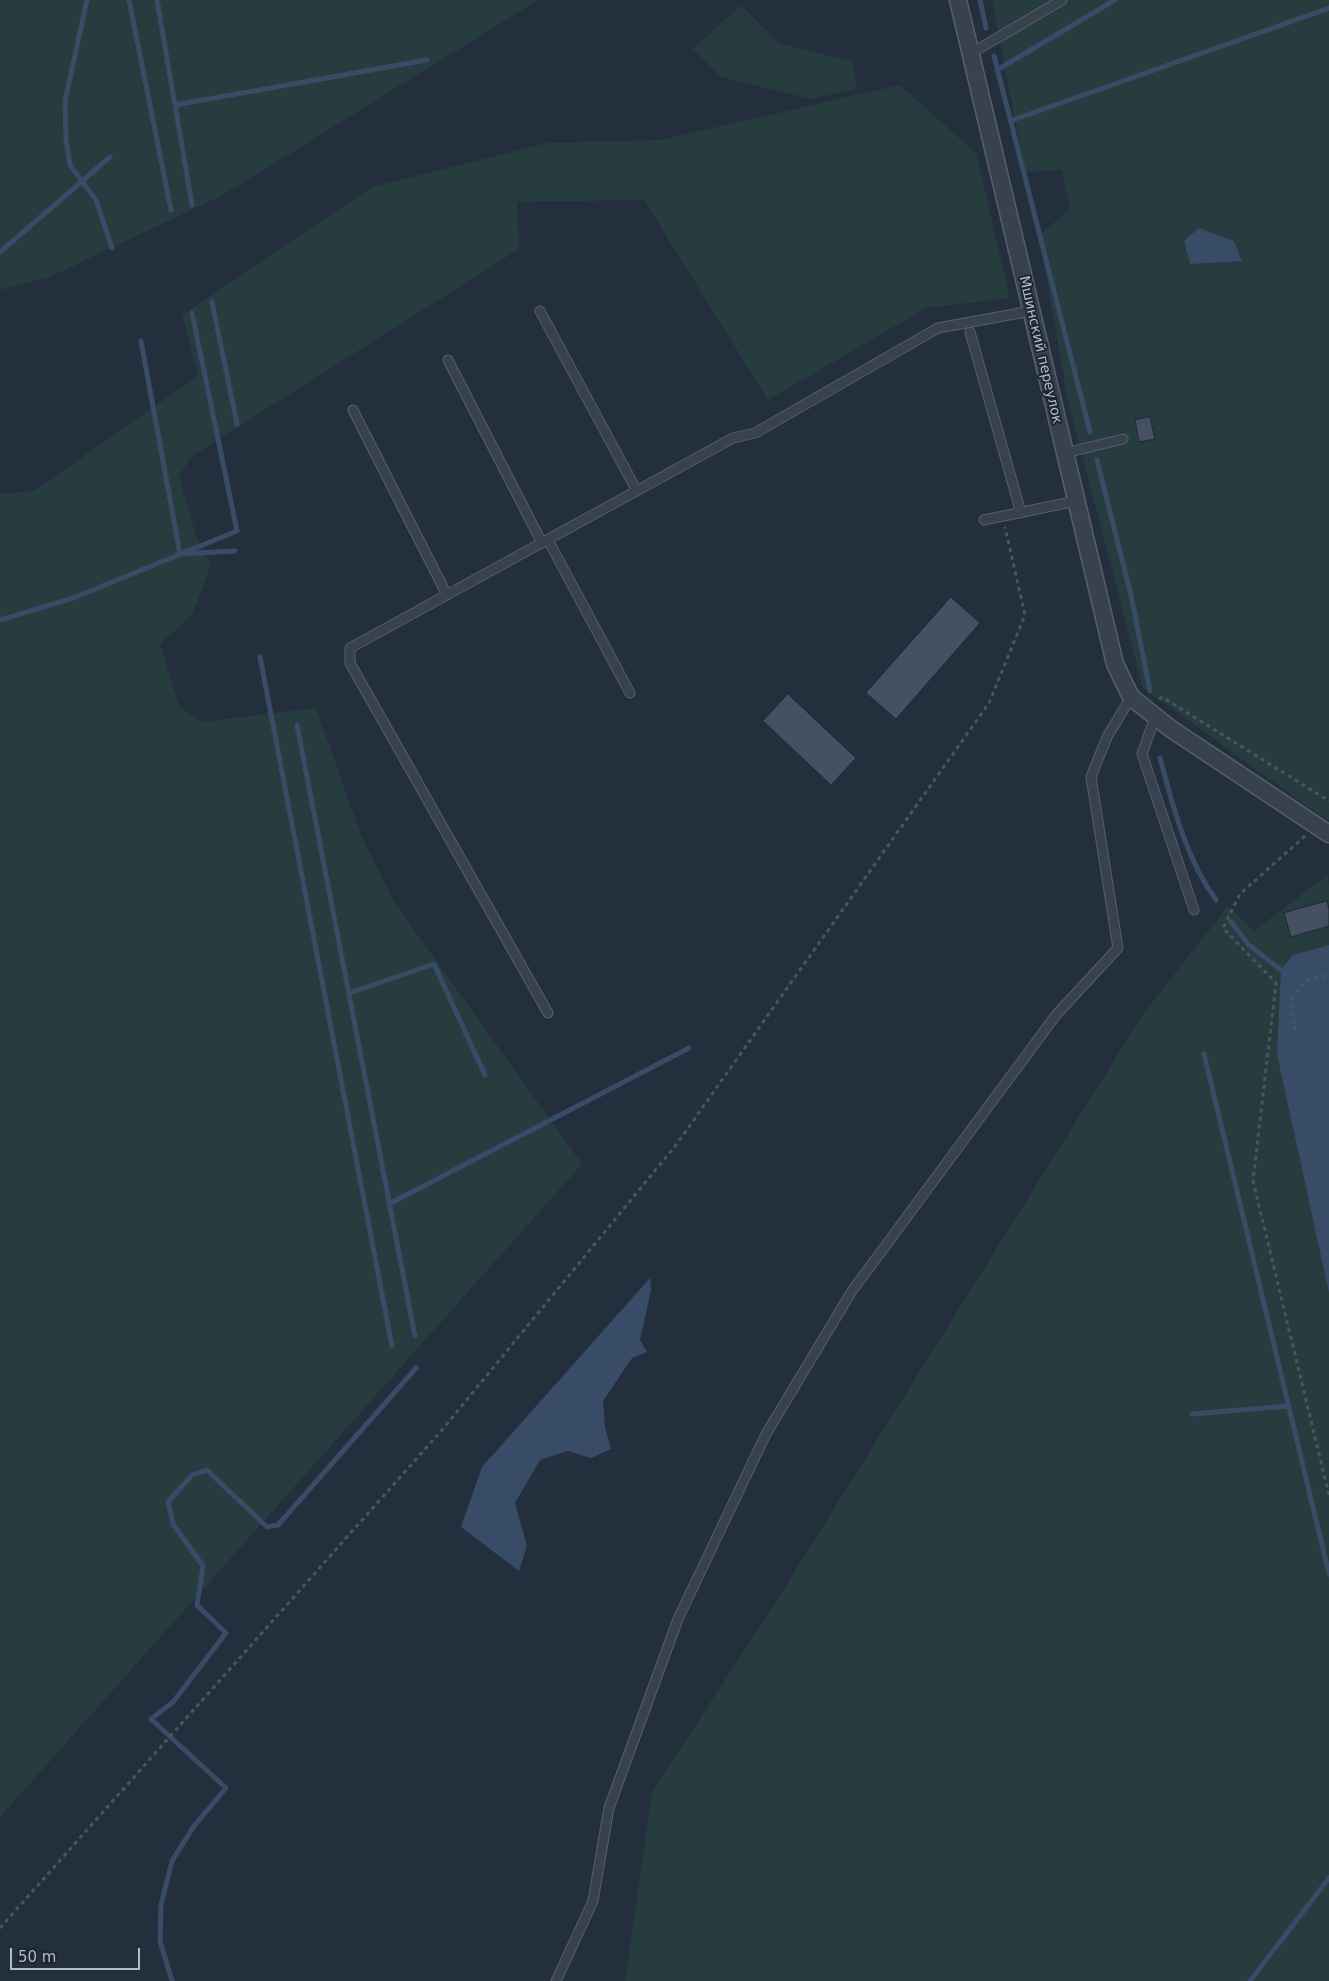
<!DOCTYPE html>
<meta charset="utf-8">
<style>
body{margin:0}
#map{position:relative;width:1329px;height:1981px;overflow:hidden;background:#242f3e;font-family:"DejaVu Sans",sans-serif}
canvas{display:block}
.scale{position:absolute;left:10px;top:1948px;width:130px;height:22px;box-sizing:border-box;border:2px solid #b4bcc9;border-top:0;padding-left:6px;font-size:15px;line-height:18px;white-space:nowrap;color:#b4bcc9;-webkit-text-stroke:4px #1d2633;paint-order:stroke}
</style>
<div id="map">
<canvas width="1329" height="1981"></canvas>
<div class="scale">50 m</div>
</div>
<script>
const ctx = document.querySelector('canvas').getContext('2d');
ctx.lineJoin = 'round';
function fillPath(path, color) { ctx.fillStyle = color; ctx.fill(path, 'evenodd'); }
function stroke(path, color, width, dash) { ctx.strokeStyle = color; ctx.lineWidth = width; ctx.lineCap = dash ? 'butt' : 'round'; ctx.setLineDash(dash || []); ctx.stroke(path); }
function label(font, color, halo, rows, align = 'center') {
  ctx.font = font + ' "DejaVu Sans",sans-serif'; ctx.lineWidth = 4; ctx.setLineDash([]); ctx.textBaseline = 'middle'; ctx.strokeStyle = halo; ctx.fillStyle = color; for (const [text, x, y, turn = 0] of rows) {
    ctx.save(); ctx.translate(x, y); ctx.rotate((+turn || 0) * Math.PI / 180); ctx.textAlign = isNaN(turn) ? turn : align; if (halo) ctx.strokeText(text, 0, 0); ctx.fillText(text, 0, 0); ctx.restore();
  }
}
fillPath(new Path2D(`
 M0,0H538L223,195L52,276L0,290Z
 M992,0H1329V820L1311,809L1143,688L1068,401L1039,236L1071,208L1061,170L1025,172Z
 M741,5L778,43L853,62L857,89L811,99L720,77L693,49Z
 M900,85L976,153L1010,298L926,308L768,400L644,200L517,202L519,249L192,456L179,476L196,536L211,565L192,615L160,644L179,706L202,722L316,708L360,833L394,902L582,1164L0,1817V494L34,491L198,376L182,315L372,187L547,143L660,140Z
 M1327,875L1329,885V945L1293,955L1277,1055L1329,1293V1981H625L652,1792L770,1611L1143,1014L1228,906L1254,931Z`), '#263c3f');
fillPath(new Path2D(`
 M1199,228L1234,241L1242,261L1190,264L1184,241Z
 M1329,945V1293L1277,1055L1281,970L1293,955Z
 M650,1278L651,1290L640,1340L647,1352L632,1358L603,1401L605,1427L611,1449L591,1458L568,1451L540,1460L515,1503L527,1546L519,1571L461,1527L482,1467Z`), '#394c67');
stroke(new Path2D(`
 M87,0L65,101L66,139L70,165L96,200L112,248
 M129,0L171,210
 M157,0L192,205
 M980,0L986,28
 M994,56L1090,432
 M997,70L1115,0
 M175,105L427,60
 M1010,121L1329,8
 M0,252L110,157
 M212,302L237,424
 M141,341L180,554L235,551
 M1097,460L1131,595L1150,691
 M0,620L73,598L237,531L192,313
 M260,657L392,1346
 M297,725L415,1336
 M1160,758C1173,806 1186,859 1216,900
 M1231,922L1249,945L1281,970
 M349,993L434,964L485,1075
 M1204,1054L1329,1574
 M389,1204L689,1048
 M1192,1414L1289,1406
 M172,1981L160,1941L161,1905L172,1861L194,1826L226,1788L151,1719L173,1702L226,1633L197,1605L203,1566L173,1524L168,1502L192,1475L207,1470L267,1527L278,1525L416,1368
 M1250,1981L1329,1878`), '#394c67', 5);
const building = new Path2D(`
 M1150,417L1155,439L1139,442L1135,420Z
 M951,597L980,623L896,719L866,693Z
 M788,694L856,758L831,785L763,721Z
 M1327,901L1329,909V926L1291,937L1284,913Z`);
fillPath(building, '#455162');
stroke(building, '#1f2835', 1);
const lane = new Path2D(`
 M970,54L1062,0
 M540,311L637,491
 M970,332L1021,513
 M448,360L542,543
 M353,410L447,595
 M1065,453L1123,439
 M984,520L1076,501
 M548,540L630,693
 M1155,717L1142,754L1194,910
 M548,1013L350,663V648L733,438L755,433L938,328L1031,311
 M556,1981L593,1901L609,1808L678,1619L766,1434L852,1291L1056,1015L1118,948L1091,777L1107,737L1131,697`);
const street = new Path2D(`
 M958,0L1115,664L1131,697L1171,729L1329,834`);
stroke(lane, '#565f6c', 11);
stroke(street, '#565f6c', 19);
stroke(new Path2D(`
 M1159,699L1162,697L1329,801
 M1305,836L1240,894L1223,928L1276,983L1253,1181L1329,1495
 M1295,1031L1291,999L1307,980L1329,975
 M0,1928L442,1430L676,1145L989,703L1025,615L1005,527`), '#44595c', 3, [4, 4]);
stroke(lane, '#38414e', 9);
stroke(street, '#38414e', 16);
label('14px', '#b4bcc9', '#1d2633', [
 ["Мшинский переулок",1040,350,77]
]);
</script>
